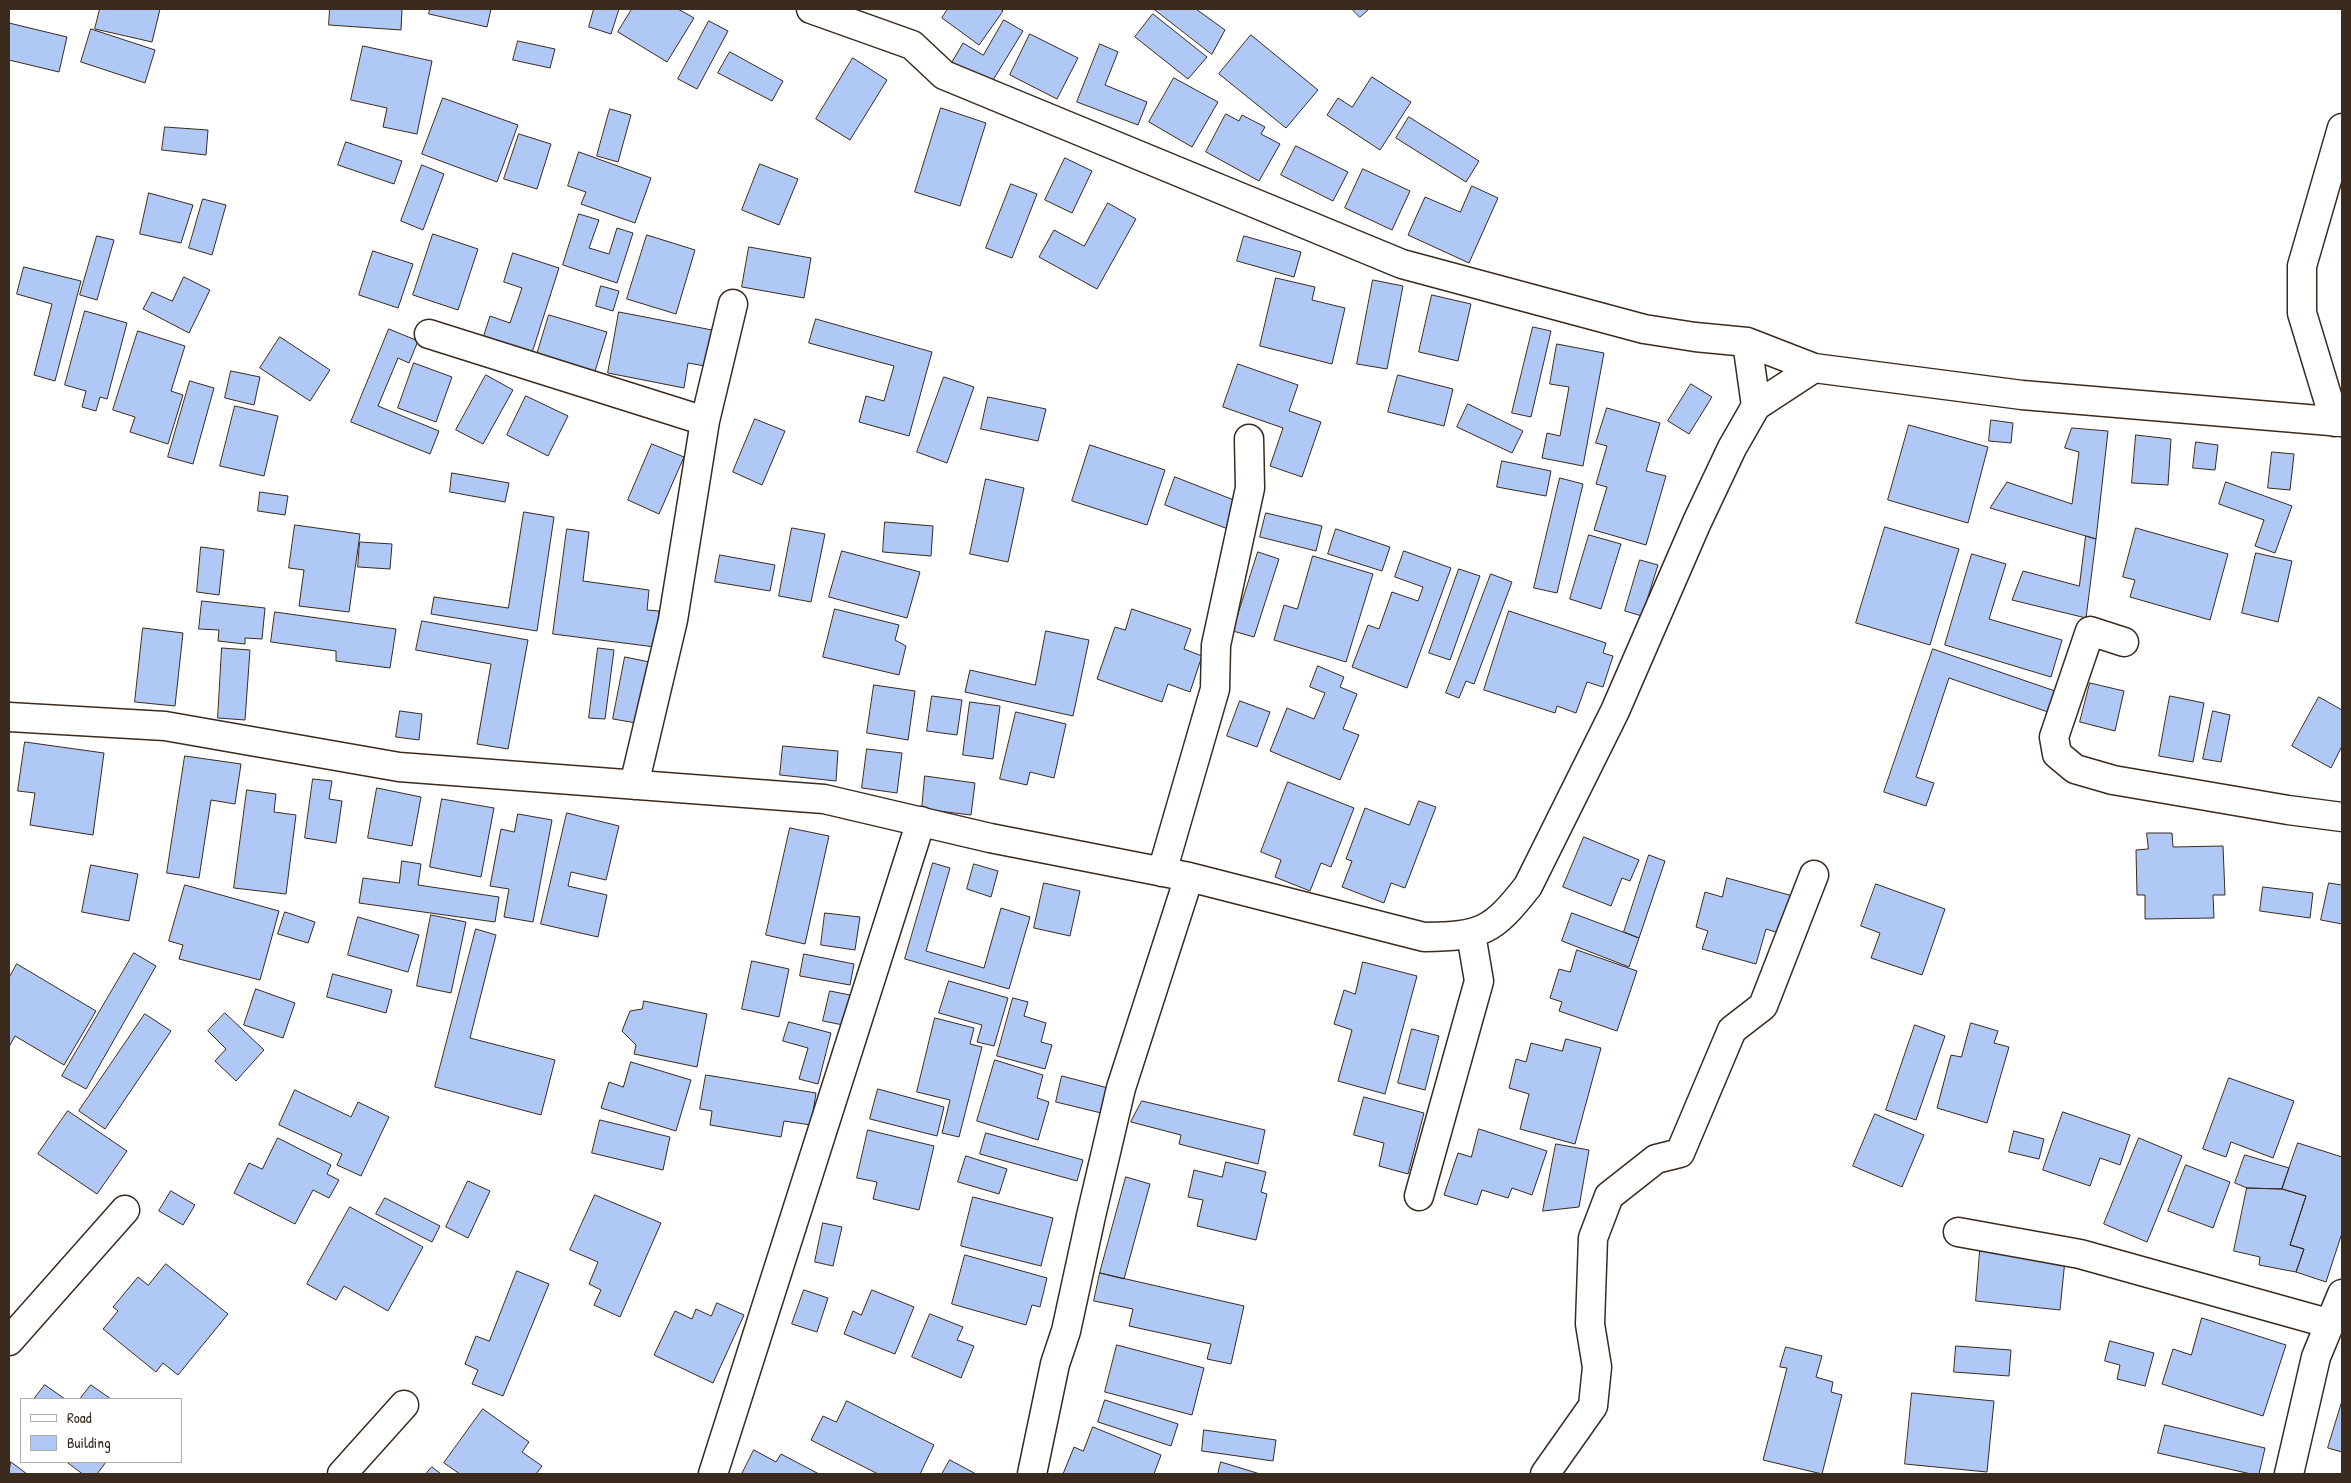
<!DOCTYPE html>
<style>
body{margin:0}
#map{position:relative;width:2351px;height:1483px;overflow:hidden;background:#fff;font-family:"Patrick Hand",sans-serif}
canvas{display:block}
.frame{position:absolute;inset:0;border:10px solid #3b2a1e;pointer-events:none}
.legend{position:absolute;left:20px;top:1398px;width:162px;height:65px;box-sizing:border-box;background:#fff;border:1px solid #b1aaa5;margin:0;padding:6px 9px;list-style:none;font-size:15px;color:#3b2a1e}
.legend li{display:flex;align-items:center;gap:10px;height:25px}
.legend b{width:25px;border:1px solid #b1aaa5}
</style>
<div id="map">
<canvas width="2351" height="1483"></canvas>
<div class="frame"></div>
<ul class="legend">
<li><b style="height:6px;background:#fff"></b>Road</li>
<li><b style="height:14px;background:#afc8f6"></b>Building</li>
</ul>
</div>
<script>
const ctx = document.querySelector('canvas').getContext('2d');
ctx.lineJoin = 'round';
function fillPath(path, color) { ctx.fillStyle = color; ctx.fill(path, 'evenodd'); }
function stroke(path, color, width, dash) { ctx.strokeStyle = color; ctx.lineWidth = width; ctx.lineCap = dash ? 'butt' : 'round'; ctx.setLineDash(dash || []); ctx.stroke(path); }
const building = new Path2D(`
 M100,9H160L152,42L95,29Z
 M330,9H402L401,30L329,25Z
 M430,9H491L487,27L429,14Z
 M594,9H619L611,34L589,27Z
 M632,9H678L694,18L667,62L618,32Z
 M948,9H1000L1003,11L979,45L942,18Z
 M1154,9H1196L1225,30L1212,54Z
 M1352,9H1369L1360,17Z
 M1153,14L1207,57L1188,79L1135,37Z
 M1004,20L1023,31L990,85L952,62L963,43L983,55Z
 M709,21L728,31L697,89L678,79Z
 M9,23L67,37L59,72L9,60Z
 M91,29L155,50L145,83L81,62Z
 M1030,34L1078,58L1057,99L1010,75Z
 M1251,35L1318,90L1286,128L1219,74Z
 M518,41L555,49L550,68L513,60Z
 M1100,44L1118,52L1105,85L1147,102L1138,125L1077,102Z
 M363,46L432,61L417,134L383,127L387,108L351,100Z
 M730,52L783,81L772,101L718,73Z
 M853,58L887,80L850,140L816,119Z
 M1372,77L1411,102L1380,150L1327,115L1338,98L1352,107Z
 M1174,78L1218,102L1192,147L1149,122Z
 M443,98L518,125L497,182L422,154Z
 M941,108L986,123L960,206L915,192Z
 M610,109L631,115L618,162L597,156Z
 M1226,114L1239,121L1242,115L1265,127L1261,134L1280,144L1259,181L1206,152Z
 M1409,117L1479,161L1466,182L1396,138Z
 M165,127L208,130L206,155L162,150Z
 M519,134L551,144L537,189L504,179Z
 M346,142L402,161L394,184L338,165Z
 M1296,146L1348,172L1333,201L1281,175Z
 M579,152L651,178L635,223L581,204L586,192L568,186Z
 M1065,158L1092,171L1072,213L1045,200Z
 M760,164L798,179L779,225L742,210Z
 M422,165L444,174L423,230L401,221Z
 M1363,169L1410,191L1392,230L1345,208Z
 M1011,184L1037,194L1012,258L986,248Z
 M1472,186L1498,198L1469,263L1408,235L1425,197L1460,212Z
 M149,193L193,205L181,243L140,234Z
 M203,199L226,205L212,255L189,248Z
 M1108,203L1136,219L1097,289L1039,257L1054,230L1084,246Z
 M579,214L599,220L589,248L609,254L617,228L633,233L617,283L563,265Z
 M433,234L478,249L458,310L413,295Z
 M647,235L695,250L676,314L627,299Z
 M97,236L114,240L97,300L80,295Z
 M1244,236L1301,252L1294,277L1237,261Z
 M749,247L811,258L804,298L742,287Z
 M373,251L413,264L398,308L359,295Z
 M513,253L559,268L531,356L482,341L490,316L510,323L522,288L504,282Z
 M24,267L81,281L55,381L34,375L52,304L17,294Z
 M184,277L210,290L189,333L143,309L152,292L172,301Z
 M1276,278L1315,287L1312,300L1345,308L1332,364L1260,346Z
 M1373,280L1403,286L1387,369L1357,364Z
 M601,286L619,291L613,311L596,306Z
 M1432,295L1471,304L1458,361L1419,352Z
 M85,311L127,323L107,399L100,397L96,411L82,407L86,391L65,385Z
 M619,312L712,330L705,366L688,363L684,388L608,373Z
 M549,315L607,332L593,378L535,361Z
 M816,319L932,352L909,436L859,422L866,396L884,401L894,366L809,343Z
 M1533,327L1551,331L1531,417L1512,413Z
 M389,329L418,341L409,363L398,358L378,406L439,431L430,454L351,422Z
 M138,331L185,346L171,391L183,395L168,444L130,432L135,417L113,410Z
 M280,337L330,370L310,401L260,368Z
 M1557,344L1604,353L1583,466L1542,458L1547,433L1560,436L1569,387L1550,384Z
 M414,363L452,377L436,422L398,408Z
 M1238,364L1298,385L1289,411L1321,422L1302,477L1270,466L1283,428L1223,407Z
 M231,371L260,377L254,405L225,398Z
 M486,375L513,390L483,444L456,430Z
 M1398,375L1453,389L1444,426L1388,412Z
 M944,377L974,387L947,463L917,452Z
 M190,381L214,388L193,464L168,457Z
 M1691,384L1712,397L1689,434L1668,421Z
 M526,396L568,416L548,456L507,435Z
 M988,397L1046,409L1038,441L981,429Z
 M1468,404L1523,431L1512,453L1457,427Z
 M235,406L278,416L264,476L220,466Z
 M1607,408L1660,423L1646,471L1666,476L1646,545L1594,530L1607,487L1596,484L1607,446L1596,443Z
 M755,419L785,431L762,485L733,472Z
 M1991,420L2013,423L2011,443L1989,441Z
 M1909,425L1988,447L1968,523L1888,500Z
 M2072,428L2108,431L2096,539L1990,508L2007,482L2072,504L2079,452L2065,448Z
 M2136,435L2171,439L2168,485L2132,483Z
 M2196,442L2218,445L2215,470L2193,468Z
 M652,444L684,457L659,514L628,500Z
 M1090,445L1165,470L1147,525L1072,501Z
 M2272,452L2294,454L2290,490L2268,488Z
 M1502,461L1551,471L1546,496L1497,487Z
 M452,473L509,483L505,502L450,492Z
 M1175,477L1239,502L1228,529L1165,505Z
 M1560,478L1583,484L1557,593L1534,588Z
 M986,479L1024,488L1008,562L970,554Z
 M2226,482L2292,506L2275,553L2255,546L2264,520L2219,504Z
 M260,492L288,496L285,515L258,511Z
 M524,512L554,517L537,631L431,614L434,597L508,608Z
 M1266,513L1322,526L1316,551L1260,537Z
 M885,522L933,526L931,556L883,552Z
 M295,525L360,534L349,612L299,606L304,570L289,568Z
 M1885,527L1959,549L1930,645L1856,623Z
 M792,528L825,534L811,602L779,596Z
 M2136,528L2228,554L2210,620L2130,597L2135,580L2123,577Z
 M567,529L589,532L583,581L649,590L647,610L659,611L655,647L553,634Z
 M1336,529L1390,547L1382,571L1328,554Z
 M1589,535L1621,544L1601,609L1570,599Z
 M2086,536L2096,539L2086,618L2012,600L2023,571L2079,586Z
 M360,542L392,544L390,569L358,567Z
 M201,547L224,550L219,595L197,592Z
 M842,551L920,572L907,618L829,597Z
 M1404,551L1451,568L1407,688L1352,667L1368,625L1379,629L1392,592L1418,601L1423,587L1395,577Z
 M1258,552L1279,559L1254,637L1233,631Z
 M2256,553L2292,561L2278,622L2242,613Z
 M1972,554L2006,564L1989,619L2062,640L2051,677L1945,645Z
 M720,555L775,565L770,591L715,582Z
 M1313,556L1373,574L1346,662L1274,640L1284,605L1297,609Z
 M1640,560L1658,565L1642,616L1625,611Z
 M1459,569L1480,576L1450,660L1429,653Z
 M1491,574L1512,582L1474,684L1466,681L1459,698L1446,693Z
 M202,601L265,608L262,639L245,638V644L218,641L219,630L199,629Z
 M835,609L899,625L895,640L906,646L899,675L823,657Z
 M1132,609L1191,629L1184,649L1202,656L1190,692L1168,684L1162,702L1097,679L1115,627L1125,630Z
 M1509,611L1606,643L1603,653L1613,656L1603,687L1587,682L1576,713L1557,706L1555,713L1484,690Z
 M275,612L396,629L390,668L336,661V651L271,642Z
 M422,621L528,640L508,749L477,744L491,664L416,650Z
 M143,628L183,633L175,706L135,702Z
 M1046,631L1089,640L1073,716L965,692L970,670L1035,685Z
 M222,648L250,650L245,720L218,718Z
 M598,648L614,650L605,719L589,718Z
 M1933,649L2055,691L2048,712L1949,678L1916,777L1934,783L1926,806L1884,792Z
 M625,657L654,663L642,724L613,719Z
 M1318,666L1344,677L1340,687L1357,694L1343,729L1359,735L1340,780L1270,751L1287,708L1314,719L1325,693L1310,687Z
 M2090,683L2124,691L2115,731L2080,722Z
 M874,685L915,691L908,740L867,733Z
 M932,696L962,700L957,735L927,731Z
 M2170,696L2204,703L2193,762L2159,756Z
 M2319,697L2342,710V746L2331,768L2292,746Z
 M1240,701L1270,712L1257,747L1227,736Z
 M970,702L1000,706L993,759L963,755Z
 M400,711L422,714L419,740L396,737Z
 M2213,711L2230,715L2221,762L2203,759Z
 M1016,712L1066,724L1054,778L1030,772L1027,785L1000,779Z
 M25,742L104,753L93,835L30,825L35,793L18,791Z
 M783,746L838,751L836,781L780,775Z
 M867,749L902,753L897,793L862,788Z
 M185,756L241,764L235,804L211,800L199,878L167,873Z
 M925,776L975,783L971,815L922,809Z
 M313,779L332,781L329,799L342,801L336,843L305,838Z
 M1288,782L1354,808L1331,867L1321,863L1310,891L1275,877L1281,860L1261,852Z
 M377,788L421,797L412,846L368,838Z
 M247,790L276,794L274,812L296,815L286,894L234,888Z
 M442,799L494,808L481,877L430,867Z
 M1419,801L1436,807L1405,888L1391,883L1384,903L1342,887L1352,861L1346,859L1365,808L1409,825Z
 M567,813L619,826L606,880L571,872L568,886L607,895L598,937L541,924Z
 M518,814L552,820L533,922L504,917L509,889L490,886L501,829L514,832Z
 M790,828L829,836L805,944L766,935Z
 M2147,833H2172L2173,847L2223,846L2225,895H2213L2214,918L2145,919V895H2137L2136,850L2148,849Z
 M1584,837L1639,860L1630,881L1622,878L1611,906L1563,887Z
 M1649,855L1665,861L1639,938L1624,932Z
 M402,861L421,864L418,885L499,897L495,922L359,903L363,878L399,883Z
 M933,863L950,868L926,951L984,968L1001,908L1030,917L1009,989L905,959Z
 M974,864L998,871L991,897L967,889Z
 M91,865L138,874L129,921L82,912Z
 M1727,878L1793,896L1782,934L1766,929L1756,964L1702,949L1708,931L1696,927L1705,892L1722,897Z
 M1044,883L1080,891L1070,936L1034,928Z
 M2329,883L2342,885V924L2321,920Z
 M1876,884L1945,909L1922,975L1871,958L1880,933L1861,926Z
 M185,885L279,911L260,980L179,959L183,945L169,941Z
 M2263,887L2313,893L2310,918L2260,911Z
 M285,912L315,922L308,943L278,934Z
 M825,913L860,917L855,950L821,945Z
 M1572,913L1639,938L1629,967L1562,941Z
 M431,915L466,922L451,993L417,986Z
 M358,917L419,935L408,972L348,955Z
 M476,929L496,935L470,1038L555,1060L541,1115L435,1087Z
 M1577,950L1637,971L1617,1031L1559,1011L1562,1002L1550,998L1559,969L1570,972Z
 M134,953L156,966L86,1089L62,1076Z
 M804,954L854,964L850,985L800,976Z
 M752,961L789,969L779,1017L742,1009Z
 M1363,962L1417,976L1385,1094L1338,1081L1352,1030L1334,1024L1344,990L1355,994Z
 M17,964L96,1011L64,1065L15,1036L9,1047V978Z
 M333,974L392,990L386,1013L327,997Z
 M949,981L1008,998L994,1046L977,1042L982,1025L939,1013Z
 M256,989L295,1003L283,1038L244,1025Z
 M830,991L850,995L843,1025L823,1021Z
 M1013,998L1028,1002L1024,1016L1046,1023L1041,1042L1052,1045L1045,1069L997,1056Z
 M644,1001L707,1014L697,1067L634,1054L636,1045L622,1031L630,1011L642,1009Z
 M225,1013L264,1050L236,1081L215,1061L226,1049L208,1031Z
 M145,1014L171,1031L105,1129L79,1111Z
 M935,1018L974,1028L970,1044L982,1047L959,1137L942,1133L950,1100L917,1092Z
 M789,1022L831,1033L818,1084L799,1079L808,1048L783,1041Z
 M1971,1023L1998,1031L1994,1043L2009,1047L1987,1123L1937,1108L1951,1055L1961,1057Z
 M1915,1025L1945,1036L1916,1120L1886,1110Z
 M1412,1029L1439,1036L1425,1090L1398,1083Z
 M1566,1039L1601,1048L1575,1144L1520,1129L1529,1094L1509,1088L1516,1059L1526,1062L1531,1043L1562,1051Z
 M995,1060L1043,1075L1037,1098L1049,1102L1038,1140L977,1121Z
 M631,1062L691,1080L676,1131L601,1108L609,1082L623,1087Z
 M706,1075L816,1093L811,1125L784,1121L781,1137L710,1125L712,1111L700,1109Z
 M1062,1076L1108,1088L1101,1113L1056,1102Z
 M2229,1078L2294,1101L2273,1158L2231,1142L2226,1157L2203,1149Z
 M878,1089L944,1107L937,1136L870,1119Z
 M295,1090L351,1117L358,1102L389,1117L361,1176L337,1165L342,1154L279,1125Z
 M1364,1097L1424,1113L1408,1174L1379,1166L1384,1143L1354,1135Z
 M1142,1101L1265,1130L1258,1164L1179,1144L1181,1135L1131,1122Z
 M68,1111L127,1151L97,1194L38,1154Z
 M2063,1112L2130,1135L2120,1165L2100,1158L2090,1186L2043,1170Z
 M1875,1114L1924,1135L1902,1187L1853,1166Z
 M600,1120L670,1137L663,1170L592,1153Z
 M1479,1129L1547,1151L1532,1195L1512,1188L1508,1198L1482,1190L1477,1205L1444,1195L1458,1153L1471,1157Z
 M868,1130L934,1146L919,1210L873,1199L877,1182L857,1178Z
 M2014,1131L2044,1139L2039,1159L2009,1152Z
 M986,1133L1083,1160L1077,1181L980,1154Z
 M278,1138L331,1165L327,1174L339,1180L329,1198L313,1190L295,1224L234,1193L249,1163L262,1169Z
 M2139,1138L2182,1156L2147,1242L2104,1224Z
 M2298,1143L2342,1157V1233L2326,1282L2296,1272L2304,1249L2290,1245L2306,1196L2282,1189Z
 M1556,1144L1589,1150L1579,1207L1543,1211Z
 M2245,1155L2289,1168L2282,1189L2247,1188L2235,1183Z
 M966,1156L1007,1169L999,1194L958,1182Z
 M1226,1162L1266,1172L1261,1192L1267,1194L1256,1240L1197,1226L1203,1200L1188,1197L1194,1170L1222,1177Z
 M2186,1165L2230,1182L2213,1228L2168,1211Z
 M1126,1177L1150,1184L1124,1279L1100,1273Z
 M468,1181L490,1191L468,1238L446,1227Z
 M2247,1188L2282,1189L2306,1196L2290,1245L2304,1249L2296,1272L2259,1265L2260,1257L2234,1251Z
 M171,1191L195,1205L183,1225L159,1211Z
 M595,1195L661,1223L620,1317L594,1305L601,1290L589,1284L598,1262L570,1250Z
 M973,1197L1053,1218L1041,1266L961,1246Z
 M385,1198L440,1226L432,1242L376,1214Z
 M350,1207L423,1247L388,1311L344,1286L336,1300L307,1284Z
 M823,1223L842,1227L833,1266L815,1262Z
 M1980,1251L2065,1260L2060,1310L1976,1301Z
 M965,1255L1047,1278L1040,1307L1032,1305L1026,1325L952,1304Z
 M166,1264L228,1314L178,1375L163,1363L156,1372L103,1329L118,1311L113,1307L138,1277L148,1285Z
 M517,1271L549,1284L503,1396L472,1384L478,1370L465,1364L476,1336L489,1341Z
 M1100,1273L1244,1306L1231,1364L1207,1359L1211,1344L1129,1326L1133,1309L1094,1301Z
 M804,1290L828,1298L817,1332L792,1324Z
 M872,1290L914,1307L895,1354L844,1334L853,1311L861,1315Z
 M717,1303L744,1315L713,1383L654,1355L675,1311L692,1319L696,1309L711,1316Z
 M930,1314L963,1327L957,1340L974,1346L961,1378L912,1357Z
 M2202,1318L2286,1345L2263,1416L2162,1384L2173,1349L2191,1355Z
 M2110,1341L2154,1353L2145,1386L2117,1379L2120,1365L2105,1361Z
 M1117,1345L1204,1368L1192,1415L1105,1392Z
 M1956,1346L2011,1350L2009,1376L1954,1372Z
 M1786,1347L1822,1356L1816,1377L1833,1382L1831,1392L1842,1395L1822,1474L1763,1460L1787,1368L1780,1367Z
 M45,1385L65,1399H34Z
 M91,1385L111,1399H80Z
 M1912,1393L1994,1401L1987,1472L1905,1464Z
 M1105,1400L1178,1424L1171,1446L1098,1422Z
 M847,1401L934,1445L920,1474H878L811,1440L823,1416L836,1422Z
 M2342,1401V1452L2328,1448Z
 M483,1409L529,1442L522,1452L542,1466L536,1474H460L444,1463Z
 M2165,1425L2265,1448L2259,1474H2251L2158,1453Z
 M1093,1427L1161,1455L1154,1474H1063L1074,1447L1083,1451Z
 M1204,1430L1276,1440L1273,1461L1202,1451Z
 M754,1450L776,1462L781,1454L819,1474H742Z
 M950,1460L976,1474H942Z
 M11,1462L27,1474H9Z
 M67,1462H106L97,1474H83Z
 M1221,1462L1260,1474H1218Z
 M432,1467L441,1474H426Z`);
fillPath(building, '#afc8f6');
stroke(building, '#3b2a1e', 1);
const minor = new Path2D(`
 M811,9L912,45L944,75L1402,264L1644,329L1695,337L1747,342L1814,368L2022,395L2342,422
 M429,334L705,421
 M1747,342L1756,406
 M2335,422L2302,313V266L2342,128
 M2124,642L2090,631L2054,737L2057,754L2075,769L2113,780L2288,810L2342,817
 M9,717L165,726L399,767L824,799L990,838L1189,877L1424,937C1482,936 1492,932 1528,886L1615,711L1697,522L1732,448L1756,406L1814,368
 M634,785L673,620L705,421L733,304
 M1162,872L1215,689L1216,645L1250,488L1249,439
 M1419,1196L1479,981L1471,934
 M1958,1232L2080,1254L2331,1324
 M9,1341L125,1210
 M342,1474L404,1405
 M713,1474L921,821
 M1032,1474L1055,1364L1066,1331L1091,1216L1121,1088L1189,877
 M1545,1474L1593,1406L1597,1367L1590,1324L1593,1238L1609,1196L1656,1159L1680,1153L1732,1030L1763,1006L1814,875
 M2289,1474L2316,1357L2342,1294`);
stroke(minor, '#3b2a1e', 31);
stroke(minor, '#fff', 28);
</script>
